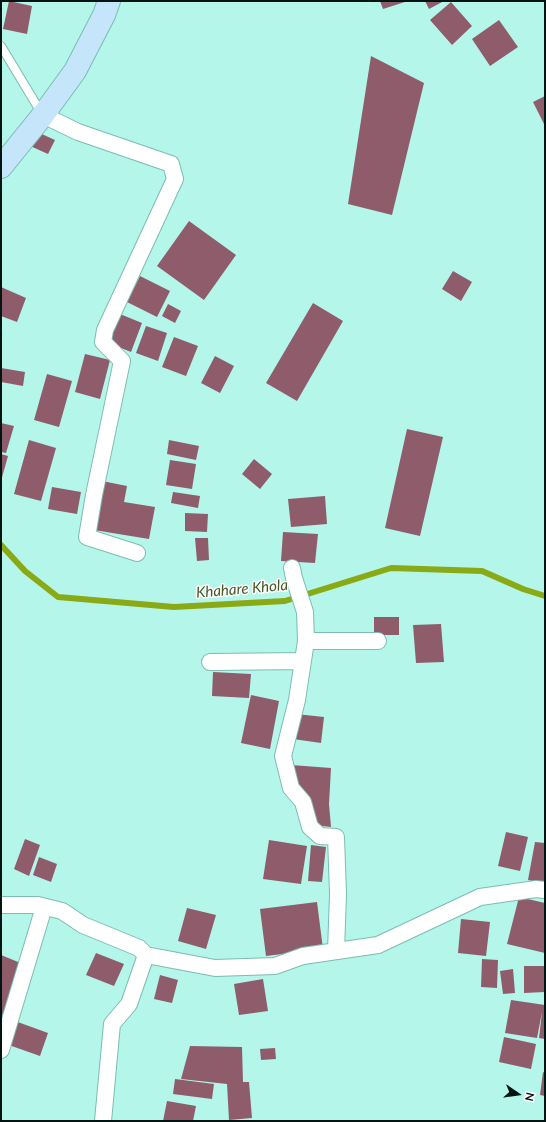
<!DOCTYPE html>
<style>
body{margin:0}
#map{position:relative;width:546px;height:1122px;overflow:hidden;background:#b4f6ea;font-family:Lato,sans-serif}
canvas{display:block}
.frame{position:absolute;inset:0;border:2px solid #001411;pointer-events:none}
.north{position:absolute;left:498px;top:1074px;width:40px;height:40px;-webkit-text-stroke:3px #fff;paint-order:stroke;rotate:103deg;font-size:11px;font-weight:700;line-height:16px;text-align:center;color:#001411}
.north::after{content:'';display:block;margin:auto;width:14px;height:18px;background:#001411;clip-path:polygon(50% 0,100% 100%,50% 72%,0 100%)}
</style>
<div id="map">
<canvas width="546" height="1122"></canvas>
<div class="frame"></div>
<div class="north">N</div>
</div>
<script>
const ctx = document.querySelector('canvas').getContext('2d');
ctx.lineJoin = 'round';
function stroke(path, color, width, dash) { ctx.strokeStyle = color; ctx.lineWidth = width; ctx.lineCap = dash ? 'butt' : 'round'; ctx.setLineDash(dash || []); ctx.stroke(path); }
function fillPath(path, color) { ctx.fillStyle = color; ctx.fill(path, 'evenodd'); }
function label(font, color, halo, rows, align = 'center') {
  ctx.font = font + ' Lato,sans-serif'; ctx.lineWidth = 3; ctx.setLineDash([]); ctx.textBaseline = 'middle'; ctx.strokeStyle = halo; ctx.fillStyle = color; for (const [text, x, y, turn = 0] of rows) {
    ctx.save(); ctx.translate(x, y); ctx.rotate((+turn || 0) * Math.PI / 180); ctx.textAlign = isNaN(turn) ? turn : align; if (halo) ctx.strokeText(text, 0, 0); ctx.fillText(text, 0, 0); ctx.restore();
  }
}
stroke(new Path2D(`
 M1,545L25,571L58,597L174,607L285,601L391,568L482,571L523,589L545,596`), '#89a915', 6);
fillPath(new Path2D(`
 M9,1L32,6L27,34L3,29Z
 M380,1H408L383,9Z
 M425,1H444L429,9Z
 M451,2L472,26L452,45L430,20Z
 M499,20L518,47L490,66L472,39Z
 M371,56L424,83L392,215L348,204Z
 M545,96V126L533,102Z
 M35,131L55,140L48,154L28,145Z
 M189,221L236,255L204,300L157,266Z
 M453,271L472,282L461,301L442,289Z
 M140,276L170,291L157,317L127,302Z
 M1,287L26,298L17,322L1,316Z
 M313,303L343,321L297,401L266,383Z
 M168,304L181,311L175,323L162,316Z
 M120,314L142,323L131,352L109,343Z
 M146,326L167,333L158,361L136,353Z
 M174,337L198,346L186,376L162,367Z
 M85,354L110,360L100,399L75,392Z
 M215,356L234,366L220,393L201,383Z
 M1,368L25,372L23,386L1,382Z
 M47,374L72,381L59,427L34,420Z
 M1,423L14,426L6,453L1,452Z
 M407,429L443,437L420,536L385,528Z
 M29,440L56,448L41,501L14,494Z
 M169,440L199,446L196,460L167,454Z
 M1,454L8,456L1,481Z
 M254,459L272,474L260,489L242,474Z
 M170,460L196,464L192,489L166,485Z
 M102,481L127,486L124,502L155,507L149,539L94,530Z
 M52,487L81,492L77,514L48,509Z
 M173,492L200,496L198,508L171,503Z
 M325,496L327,524L291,527L288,499Z
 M185,513L208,514L207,532L185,531Z
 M283,532L318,534L315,563L281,561Z
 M195,538H208L209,560L197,561Z
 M374,617H399V635H374Z
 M441,624L444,662L416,663L413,625Z
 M213,672L251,674L249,698L212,696Z
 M251,695L279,701L270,749L241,743Z
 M296,714L324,717L321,743L293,739Z
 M291,765L331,768L329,804L331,827L314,825L293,781Z
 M506,832L528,837L520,871L498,866Z
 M25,839L40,845L29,876L14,869Z
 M269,840L307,846L301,884L263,879Z
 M535,842L545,843V884L528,880Z
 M311,845L326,847L322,882L308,881Z
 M39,857L57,864L51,882L33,875Z
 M519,897L545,903V953L507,944Z
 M317,902L323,949L266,956L260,909Z
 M187,908L216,915L206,949L178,941Z
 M461,919L490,922L486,956L458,953Z
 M96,953L124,964L114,986L86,975Z
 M1,955L23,964L1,1034Z
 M482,959L498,960L497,988L481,987Z
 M524,966H545V992L524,993Z
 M513,969L515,993L503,994L500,971Z
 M160,975L178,980L172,1003L154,999Z
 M263,979L268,1011L239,1015L234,984Z
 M511,1000L545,1005V1039L539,1038L542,1012L537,1038L505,1033Z
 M15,1021L48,1033L40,1056L6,1044Z
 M504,1037L536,1044L531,1069L499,1062Z
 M190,1046L242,1047L243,1082H249L252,1118L229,1120L227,1084L181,1079Z
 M275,1048L276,1059L261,1060L260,1049Z
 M543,1072L545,1073V1096L540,1095Z
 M175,1079L214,1084L212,1099L173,1094Z
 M167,1101L196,1106L193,1121H163Z`), '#8e5c6a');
const lane = new Path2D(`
 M1,46L42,114`);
const street = new Path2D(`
 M43,115L78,132L171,164L175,179L105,330L103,342L122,361L94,495L87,537L137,553
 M292,568L294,578L305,612L306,641
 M210,662L303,661
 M1,905H38L62,911L83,925L139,948L146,955L215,968L275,966L303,956L378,945L480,897L536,889L545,890
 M336,951L338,894L336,837L320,836L310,827L303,802L291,788L283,756L297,700L306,641H378
 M1,1050L44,907
 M103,1121L112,1024L129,1004L146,955`);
const secondary = new Path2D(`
 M1,167L43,115L75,71L104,15L109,1`);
stroke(lane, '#7cbcb1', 10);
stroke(street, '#7cbcb1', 18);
stroke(secondary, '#7cbcb1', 24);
stroke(lane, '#fff', 8);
stroke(street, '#fff', 16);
stroke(secondary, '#c5e5fa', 22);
label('italic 15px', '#475522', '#fff', [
 ["Khahare Khola",242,589,-5]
]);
</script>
